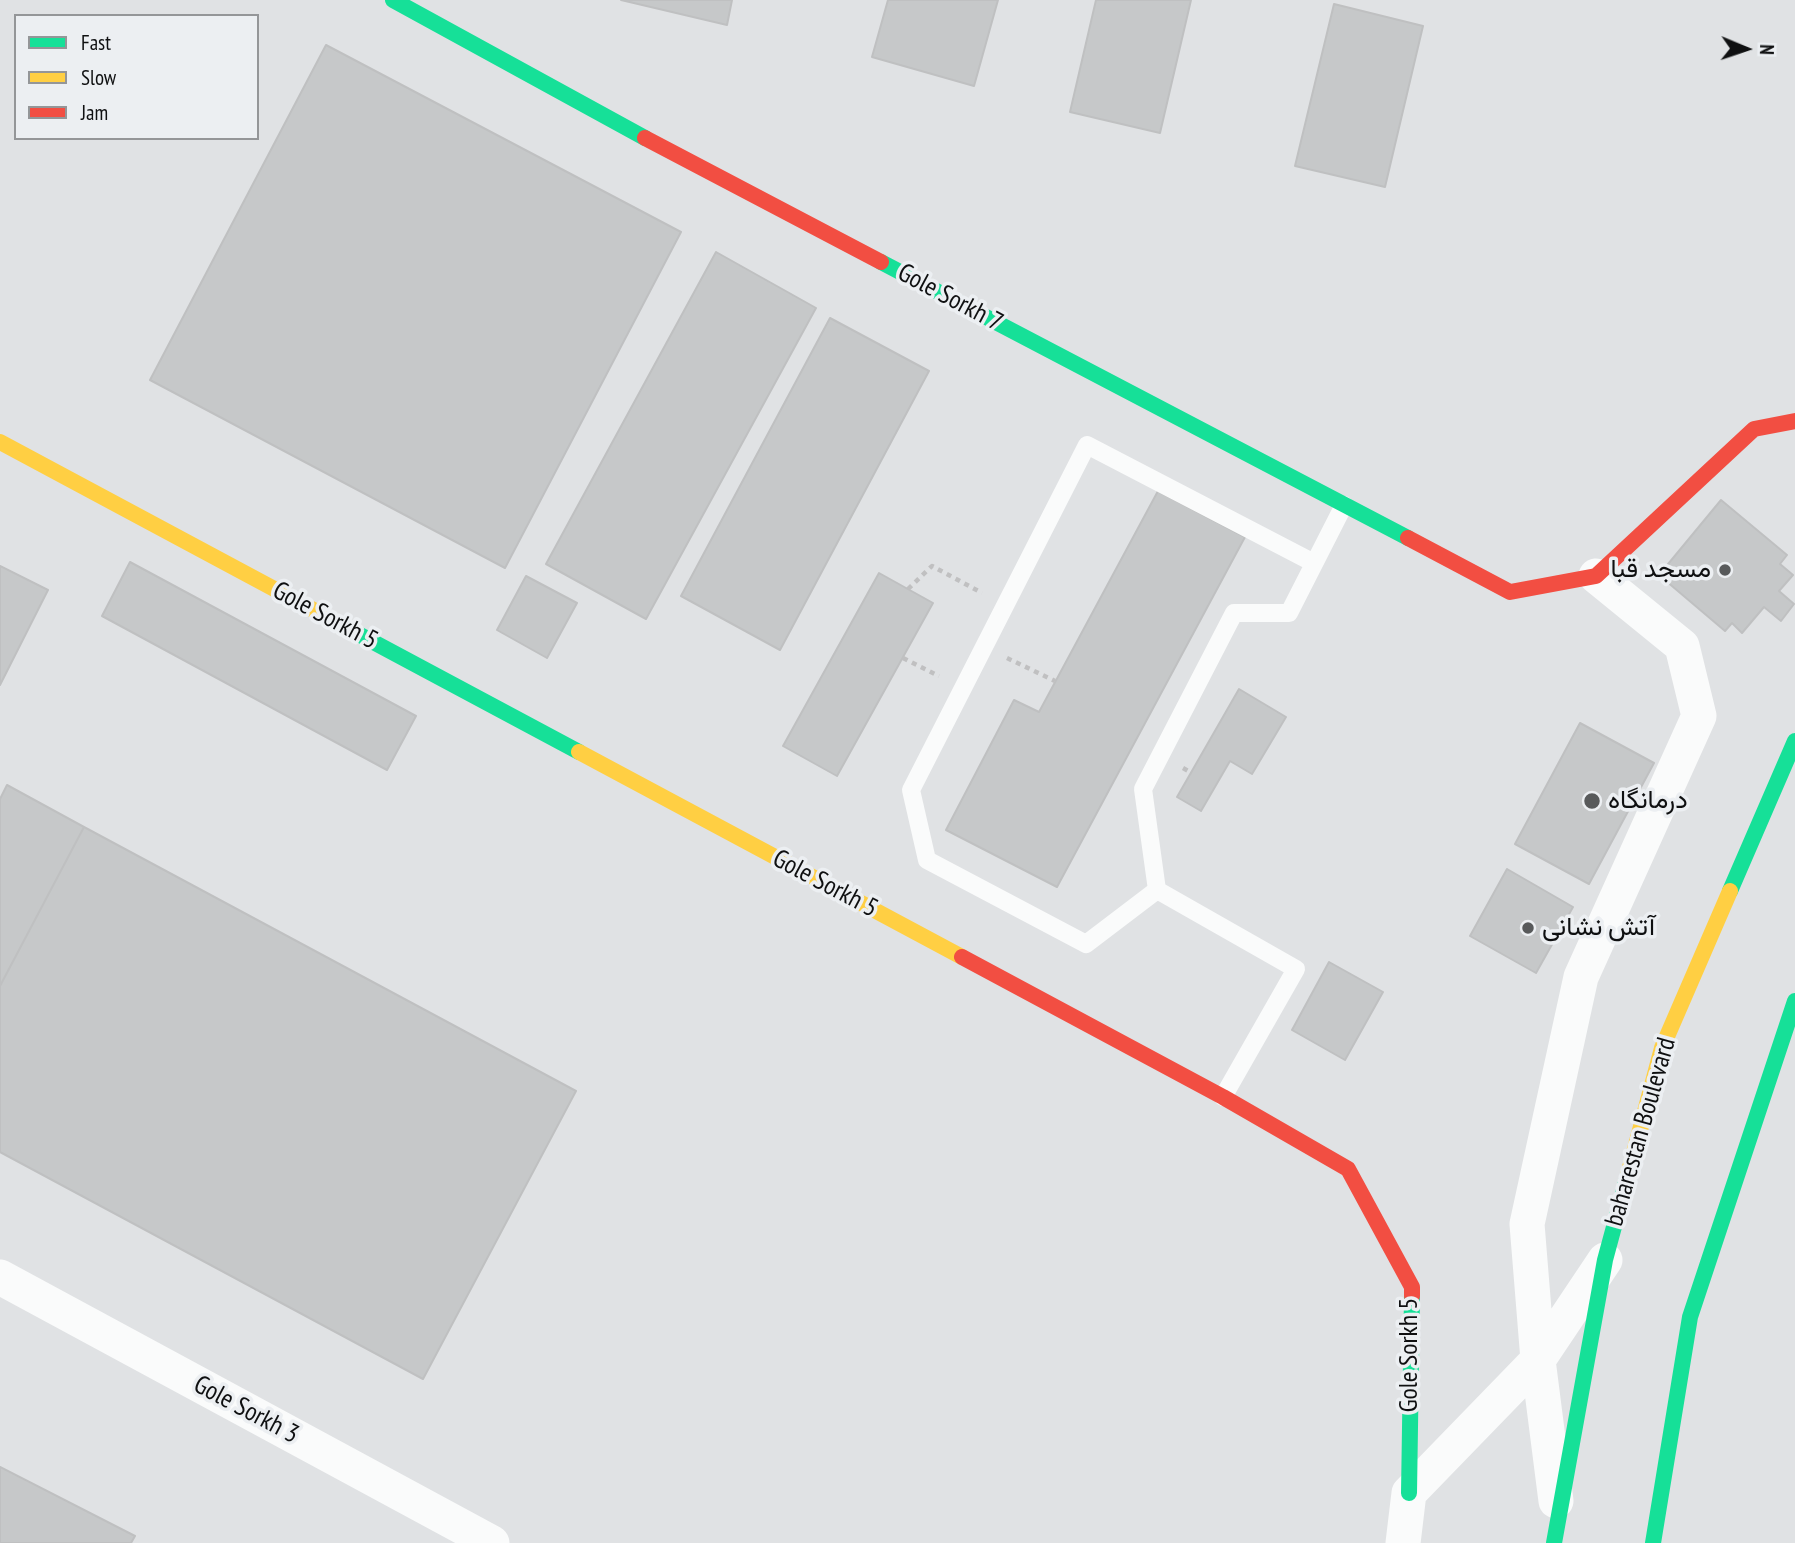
<!DOCTYPE html>
<meta charset="utf-8">
<style>
body{margin:0}
#map{position:relative;width:1795px;height:1543px;overflow:hidden;background:#e0e2e4;font-family:"PT Sans Narrow",sans-serif}
canvas{display:block}
.legend{position:absolute;left:14px;top:14px;width:245px;height:126px;box-sizing:border-box;background:#eceff2;border:2px solid #949698;margin:0;padding:9px 12px;list-style:none;font-size:21px;color:#0f1011}
.legend li{display:flex;align-items:center;gap:14px;height:35px}
.legend b{width:35px;border:2px solid #949698}
.north{position:absolute;left:1711px;top:14px;width:70px;height:70px;-webkit-text-stroke:5px #eceff2;paint-order:stroke;rotate:92deg;font-size:19px;font-weight:700;line-height:28px;text-align:center;color:#0f1011}
.north::after{content:'';display:block;margin:auto;width:24px;height:32px;background:#0f1011;clip-path:polygon(50% 0,100% 100%,50% 72%,0 100%)}
</style>
<div id="map">
<canvas width="1795" height="1543"></canvas>
<ul class="legend">
<li><b style="height:9px;background:#16e098"></b>Fast</li>
<li><b style="height:9px;background:#ffcf43"></b>Slow</li>
<li><b style="height:9px;background:#f24e42"></b>Jam</li>
</ul>
<div class="north">N</div>
</div>
<script>
const ctx = document.querySelector('canvas').getContext('2d');
ctx.lineJoin = 'round';
function fillPath(path, color) { ctx.fillStyle = color; ctx.fill(path, 'evenodd'); }
function stroke(path, color, width, dash) { ctx.strokeStyle = color; ctx.lineWidth = width; ctx.lineCap = dash ? 'butt' : 'round'; ctx.setLineDash(dash || []); ctx.stroke(path); }
function label(font, color, halo, rows, align = 'center') {
  ctx.font = font + ' "PT Sans Narrow",Vazirmatn,sans-serif'; ctx.lineWidth = 7; ctx.setLineDash([]); ctx.textBaseline = 'middle'; ctx.strokeStyle = halo; ctx.fillStyle = color; for (const [text, x, y, turn = 0] of rows) {
    ctx.save(); ctx.translate(x, y); ctx.rotate((+turn || 0) * Math.PI / 180); ctx.textAlign = isNaN(turn) ? turn : align; if (halo) ctx.strokeText(text, 0, 0); ctx.fillText(text, 0, 0); ctx.restore();
  }
}
const building = new Path2D(`
 M621,0H732L727,25Z
 M888,0H998L974,86L872,57Z
 M1096,0H1191L1160,133L1070,112Z
 M1334,4L1423,26L1385,187L1295,166Z
 M326,45L681,232L505,568L150,380Z
 M716,252L816,308L646,619L546,564Z
 M830,318L929,371L780,650L681,596Z
 M1158,491L1245,537L1057,887L946,830L1014,700L1039,712Z
 M1721,500L1787,555L1780,564L1793,575L1779,591L1794,604L1781,621L1764,607L1742,633L1732,623L1725,631L1659,575Z
 M130,562L416,716L387,770L102,616Z
 M0,566L48,590L0,685Z
 M879,573L933,603L837,776L783,746Z
 M526,576L577,603L547,658L497,630Z
 M1239,689L1286,717L1252,774L1230,761L1201,811L1177,797Z
 M1580,723L1654,763L1589,884L1515,844Z
 M7,785L84,827L0,986V799Z
 M84,827L576,1091L423,1379L0,1152V986Z
 M1507,869L1573,907L1536,973L1470,936Z
 M1329,962L1383,992L1345,1060L1292,1030Z
 M0,1467L135,1536L131,1543H0Z`);
fillPath(building, '#c6c8c9');
stroke(building, '#bfc0c1', 2);
stroke(new Path2D(`
 M908,589L932,566L982,593
 M903,658L939,676
 M1007,658L1055,681
 M1183,768L1192,773`), '#c0c0c1', 4.5, [5, 5]);
stroke(new Path2D(`
 M1157,890L1143,789L1234,613H1289L1344,505
 M1223,1097L1296,969L1157,890L1086,944L927,860L911,790L1087,445L1314,563`), '#fafbfb', 18);
stroke(new Path2D(`
 M0,1277L492,1543
 M1556,1501L1538,1360L1527,1224L1581,977L1699,716L1682,646L1596,576
 M1403,1543L1409,1493L1538,1360L1605,1260`), '#fafbfb', 35);
stroke(new Path2D(`
 M393,0L645,138
 M881,262L1408,538
 M334,621L579,752
 M1730,891L1795,741
 M1409,1493L1412,1296
 M1554,1543L1605,1260L1628,1175
 M1653,1543L1690,1317L1795,1001`), '#16e098', 16);
stroke(new Path2D(`
 M0,442L334,621
 M579,752L962,957
 M1628,1175L1662,1048L1730,891`), '#ffcf43', 16);
stroke(new Path2D(`
 M645,138L881,262
 M1408,538L1510,592L1596,576L1754,429L1795,421
 M962,957L1223,1097L1348,1169L1412,1287V1296`), '#f24e42', 16);
for (const [x, y, r, color] of [
 [1725,570,7,"#585a5b"],
 [1592,801,9,"#585a5b"],
 [1528,928,7,"#585a5b"]
]) { const dot = new Path2D(); dot.arc(x, y, r, 0, 2 * Math.PI); ctx.fillStyle = color; ctx.fill(dot); stroke(dot, '#eceff2', 2.5); }
label('26px', '#0f1011', '#eceff2', [
 ["Gole Sorkh 7",950,298,28],
 ["Gole Sorkh 5",325,616,28],
 ["Gole Sorkh 5",825,884,28],
 ["baharestan Boulevard",1641,1132,-74],
 ["Gole Sorkh 5",1410,1355,-90],
 ["Gole Sorkh 3",246,1410,28]
]);
label('26px', '#0f1011', '#eceff2', [
 ["مسجد قبا",1711,570,"right"],
 ["درمانگاه",1608,801],
 ["آتش نشانی",1542,928]
], 'left');
</script>
